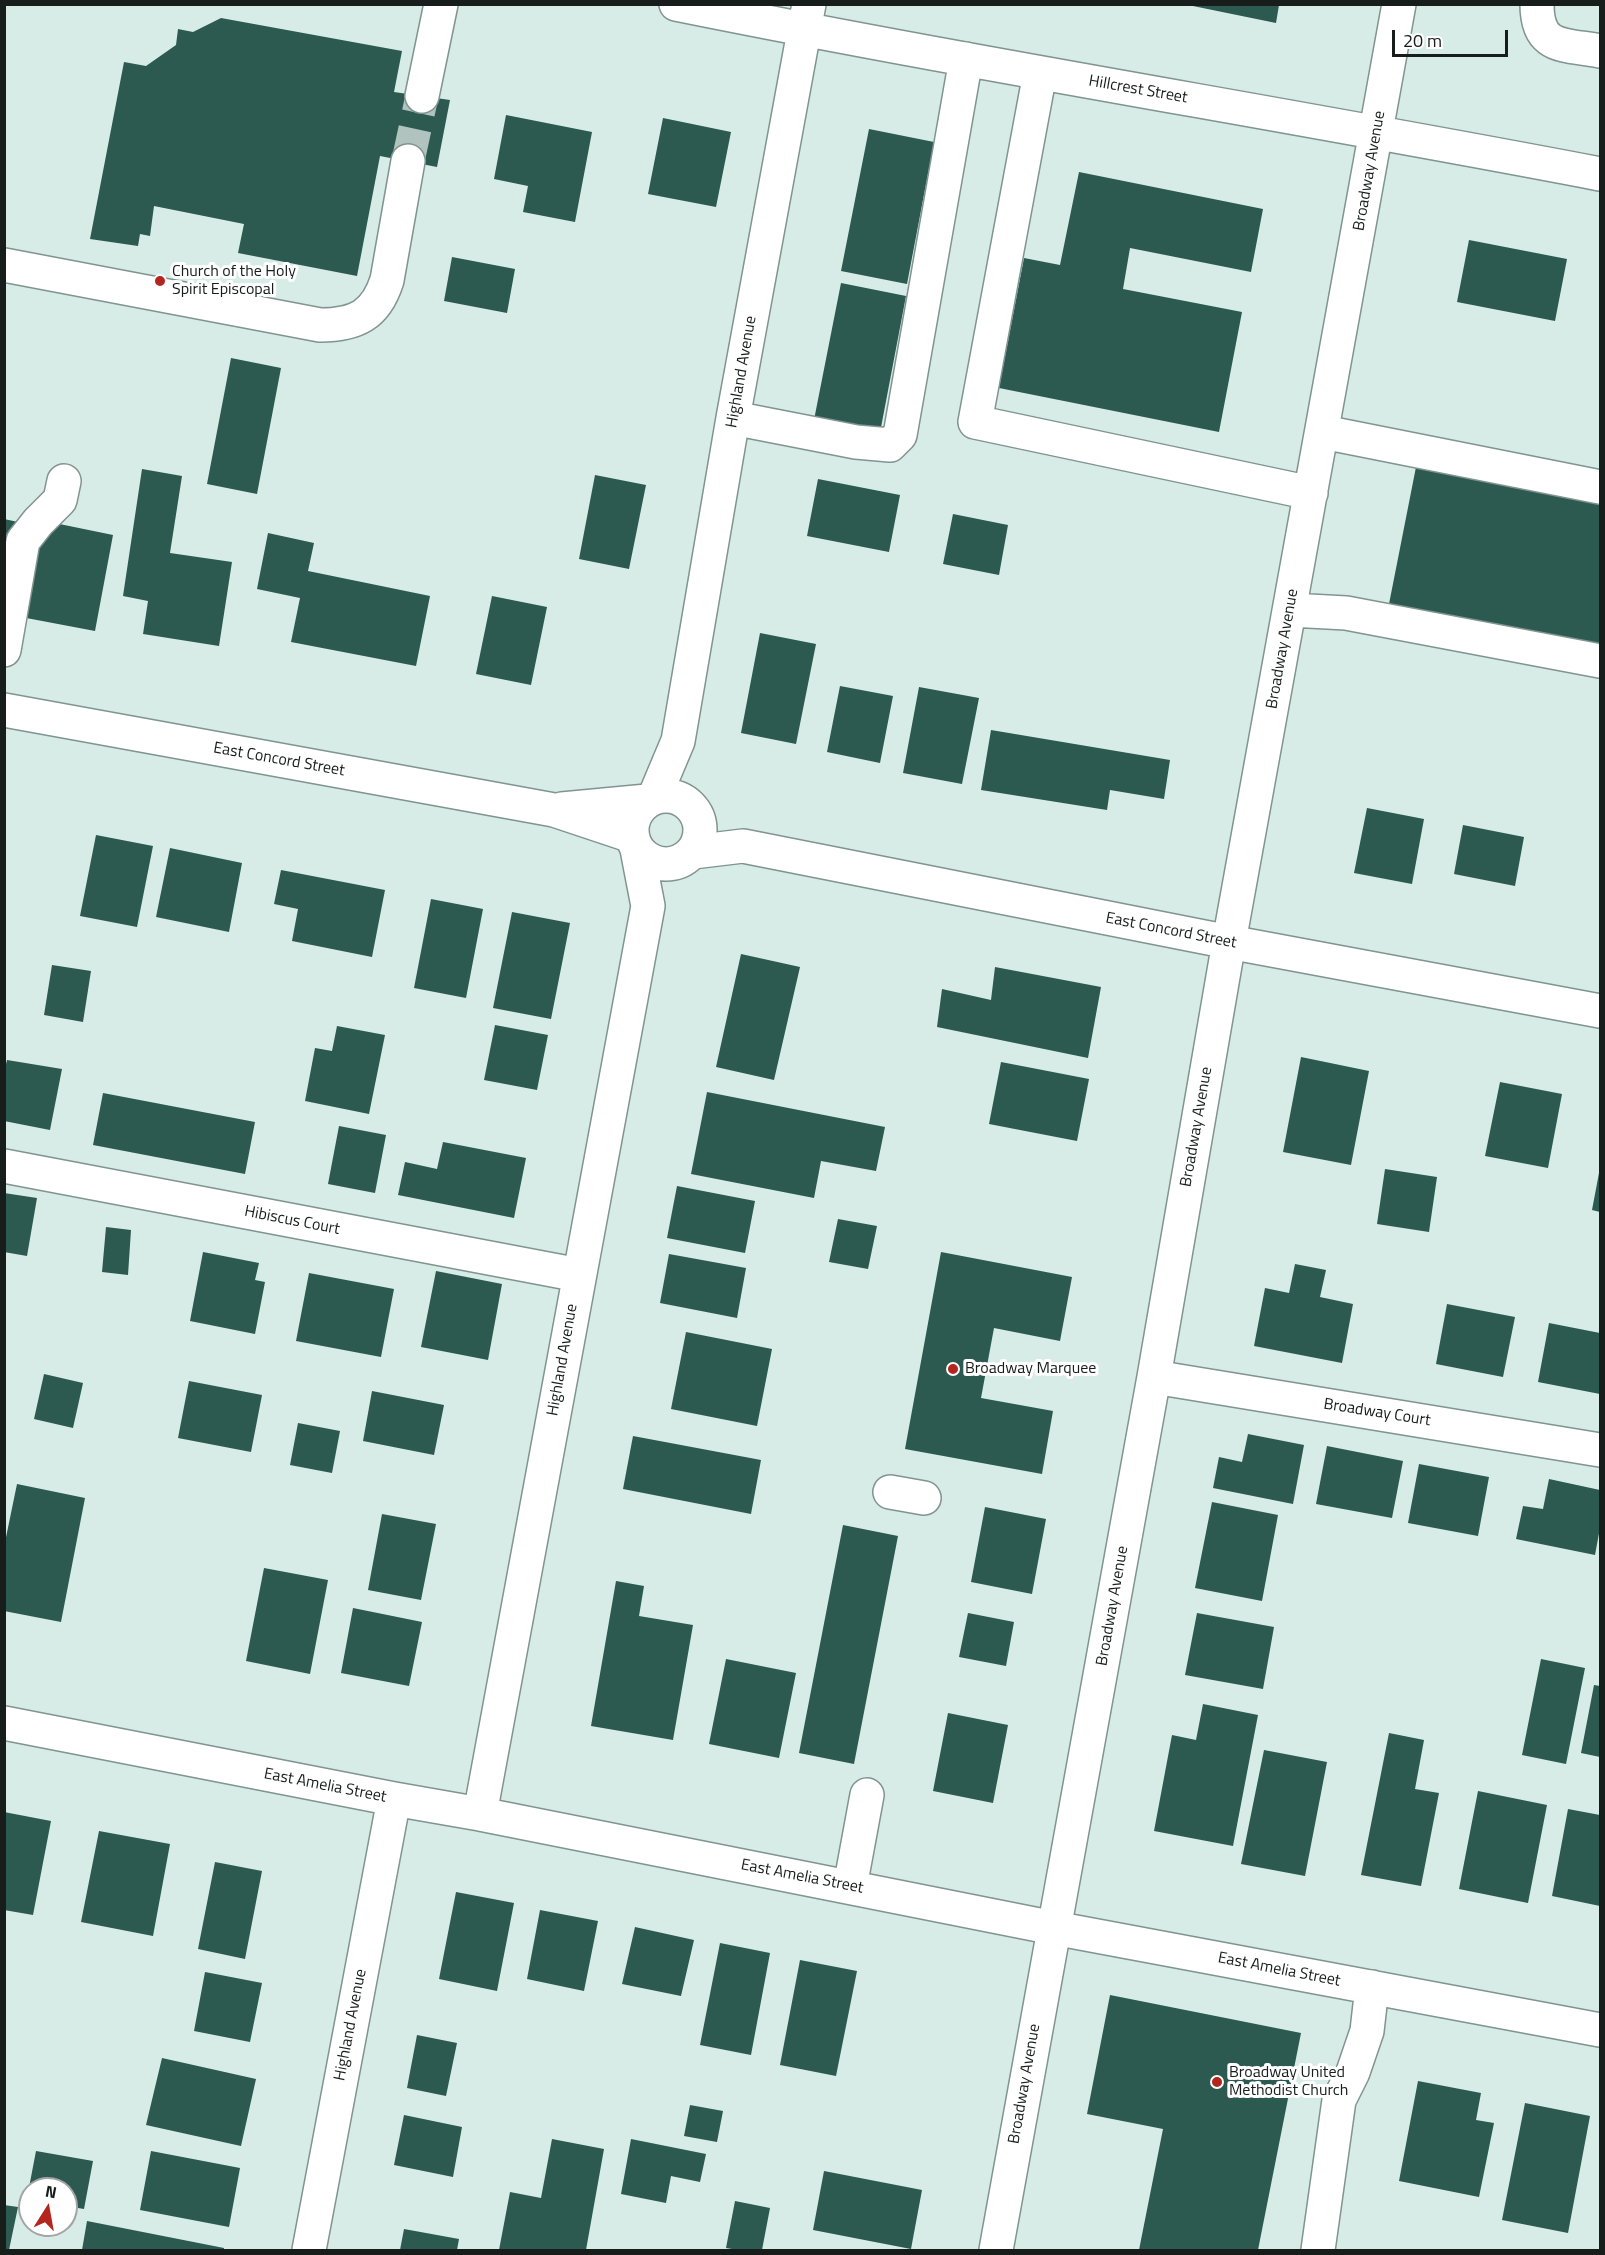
<!DOCTYPE html>
<style>
body{margin:0}
#map{position:relative;width:1605px;height:2255px;overflow:hidden;background:#d7ece7;font-family:"Titillium Web",sans-serif}
canvas{display:block}
.frame{position:absolute;inset:0;border:6px solid #161d1b;pointer-events:none}
.north{position:absolute;left:18px;top:2177px;width:60px;height:60px;box-sizing:border-box;background:#fff;border:2px solid #a2a5a4;border-radius:50%;rotate:11deg;font-size:16px;font-weight:700;line-height:24px;text-align:center;color:#161d1b}
.north::after{content:'';display:block;margin:auto;width:21px;height:27px;background:#b4251d;clip-path:polygon(50% 0,100% 100%,50% 72%,0 100%)}
.scale{position:absolute;left:1392px;top:30px;width:116px;height:27px;box-sizing:border-box;border:3px solid #161d1b;border-top:0;padding-left:8px;font-size:18px;line-height:21px;white-space:nowrap;color:#161d1b;-webkit-text-stroke:4px #fff;paint-order:stroke}
</style>
<div id="map">
<canvas width="1605" height="2255"></canvas>
<div class="frame"></div>
<div class="north">N</div>
<div class="scale">20 m</div>
</div>
<script>
const ctx = document.querySelector('canvas').getContext('2d');
ctx.lineJoin = 'round';
function fillPath(path, color) { ctx.fillStyle = color; ctx.fill(path, 'evenodd'); }
function stroke(path, color, width, dash) { ctx.strokeStyle = color; ctx.lineWidth = width; ctx.lineCap = dash ? 'butt' : 'round'; ctx.setLineDash(dash || []); ctx.stroke(path); }
function label(font, color, halo, rows, align = 'center') {
  ctx.font = font + ' "Titillium Web",sans-serif'; ctx.lineWidth = 6; ctx.setLineDash([]); ctx.textBaseline = 'middle'; ctx.strokeStyle = halo; ctx.fillStyle = color; for (const [text, x, y, turn = 0] of rows) {
    ctx.save(); ctx.translate(x, y); ctx.rotate((+turn || 0) * Math.PI / 180); ctx.textAlign = isNaN(turn) ? turn : align; if (halo) ctx.strokeText(text, 0, 0); ctx.fillText(text, 0, 0); ctx.restore();
  }
}
fillPath(new Path2D(`
 M1188,5H1279L1276,23Z
 M221,18L402,51L394,92L450,100L437,167L380,156L357,276L238,253L244,224L154,206L150,236L140,234L138,246L90,239L124,62L146,66L176,45L178,29L193,32Z
 M506,115L592,132L575,222L523,212L528,186L494,179Z
 M663,118L731,132L716,207L648,194Z
 M869,129L934,142L907,284L841,271Z
 M1079,172L1263,209L1251,272L1130,248L1123,289L1242,312L1219,432L999,388L1024,258L1060,265Z
 M1469,240L1567,259L1555,321L1457,302Z
 M452,257L515,269L507,313L444,301Z
 M841,283L906,296L879,438L813,425Z
 M231,358L281,368L257,494L207,484Z
 M1416,467L1600,503V645L1389,604Z
 M142,469L182,476L170,553L232,562L219,646L143,634L148,601L123,596Z
 M595,475L646,485L629,569L579,559Z
 M818,479L900,495L889,552L807,536Z
 M953,514L1008,525L999,575L943,564Z
 M4,519L18,522L4,590Z
 M40,520L113,535L95,631L21,617Z
 M268,533L314,543L308,571L430,596L416,666L291,642L300,598L257,589Z
 M492,596L547,607L531,685L476,674Z
 M760,633L816,644L796,744L741,733Z
 M840,686L893,696L880,763L827,752Z
 M919,687L979,698L962,784L903,773Z
 M991,730L1170,760L1164,799L1110,790L1107,810L981,790Z
 M1367,808L1424,819L1412,884L1354,873Z
 M1463,825L1524,837L1515,886L1454,874Z
 M96,835L153,846L137,927L80,916Z
 M170,848L242,863L229,932L156,917Z
 M281,870L385,890L372,957L292,941L298,909L274,904Z
 M431,899L483,909L466,998L414,988Z
 M512,912L570,923L551,1019L493,1008Z
 M741,954L800,967L774,1080L716,1067Z
 M52,965L91,971L83,1022L44,1015Z
 M995,967L1101,987L1088,1058L937,1027L942,989L991,1000Z
 M495,1025L548,1035L537,1090L484,1080Z
 M337,1026L385,1035L369,1114L305,1101L315,1048L332,1051Z
 M1301,1057L1369,1071L1351,1165L1283,1152Z
 M7,1060L62,1069L50,1130L4,1121V1072Z
 M1001,1062L1089,1079L1077,1141L989,1124Z
 M1500,1082L1562,1094L1548,1168L1485,1156Z
 M707,1092L885,1127L876,1171L821,1161L814,1198L691,1174Z
 M103,1093L255,1122L245,1174L93,1145Z
 M339,1126L386,1135L375,1193L328,1184Z
 M443,1142L526,1158L514,1218L398,1195L405,1162L437,1169Z
 M1385,1169L1437,1177L1429,1232L1377,1224Z
 M1599,1173H1600V1212L1592,1210Z
 M677,1186L755,1201L745,1253L667,1238Z
 M4,1193L37,1198L27,1256L4,1252Z
 M838,1219L877,1226L868,1269L829,1262Z
 M106,1227L131,1230L128,1275L102,1272Z
 M203,1252L259,1263L255,1280L265,1282L255,1334L190,1321Z
 M941,1252L1072,1277L1060,1341L994,1328L981,1398L1053,1411L1042,1474L905,1449Z
 M669,1254L746,1268L737,1318L660,1303Z
 M1295,1264L1326,1270L1320,1297L1353,1304L1342,1363L1254,1346L1265,1288L1289,1293Z
 M436,1271L502,1284L488,1360L421,1347Z
 M309,1273L394,1289L381,1357L296,1341Z
 M1447,1304L1515,1317L1503,1377L1436,1364Z
 M1549,1323L1600,1333V1394L1538,1382Z
 M686,1332L772,1349L757,1426L671,1409Z
 M44,1374L83,1383L73,1428L34,1419Z
 M189,1381L262,1395L251,1452L178,1438Z
 M372,1391L444,1405L434,1455L363,1441Z
 M298,1423L340,1431L332,1473L290,1465Z
 M1248,1434L1304,1445L1293,1504L1213,1488L1219,1457L1242,1462Z
 M633,1436L761,1460L751,1514L623,1489Z
 M1327,1446L1403,1461L1392,1518L1316,1504Z
 M1419,1464L1489,1477L1478,1536L1408,1523Z
 M1549,1479L1600,1490V1528L1595,1555L1516,1539L1523,1506L1543,1509Z
 M17,1484L85,1498L61,1622L4,1611V1547Z
 M1212,1502L1278,1515L1262,1601L1195,1588Z
 M985,1507L1046,1519L1032,1594L971,1582Z
 M382,1514L436,1524L421,1600L368,1590Z
 M843,1525L898,1536L854,1764L799,1753Z
 M264,1568L328,1580L310,1674L246,1661Z
 M616,1581L644,1586L639,1616L693,1625L673,1740L591,1726Z
 M353,1608L422,1622L409,1686L341,1673Z
 M968,1613L1014,1622L1006,1666L959,1657Z
 M1197,1613L1274,1627L1263,1689L1185,1675Z
 M726,1659L796,1673L779,1758L709,1744Z
 M1541,1659L1585,1668L1566,1764L1522,1755Z
 M1594,1685L1600,1686V1757L1581,1753Z
 M1203,1704L1258,1715L1233,1846L1154,1831L1172,1735L1196,1740Z
 M948,1713L1008,1725L993,1803L933,1791Z
 M1389,1733L1424,1740L1415,1789L1439,1793L1421,1886L1361,1875Z
 M1264,1750L1327,1762L1305,1876L1241,1864Z
 M1478,1791L1547,1805L1528,1903L1459,1889Z
 M1568,1809L1600,1815V1906L1552,1896Z
 M4,1812L51,1821L33,1915L4,1910Z
 M99,1831L170,1844L153,1936L81,1922Z
 M215,1862L262,1871L245,1959L198,1949Z
 M456,1892L514,1903L497,1991L439,1979Z
 M540,1910L598,1921L584,1991L527,1979Z
 M635,1927L694,1940L681,1996L622,1984Z
 M720,1943L770,1953L751,2055L700,2045Z
 M800,1960L857,1971L836,2076L780,2065Z
 M205,1972L262,1983L250,2042L194,2031Z
 M1110,1995L1301,2033L1258,2250H1139L1163,2129L1087,2114Z
 M417,2035L457,2043L446,2096L407,2088Z
 M162,2058L256,2079L241,2146L146,2125Z
 M1418,2081L1481,2093L1476,2120L1494,2123L1479,2197L1399,2181Z
 M1525,2103L1590,2116L1568,2233L1502,2220Z
 M690,2105L723,2111L717,2142L684,2136Z
 M404,2115L462,2127L453,2177L394,2165Z
 M552,2139L604,2149L586,2250H499L510,2192L541,2198Z
 M631,2139L706,2154L700,2182L671,2176L666,2203L621,2194Z
 M36,2151L93,2161L84,2209L66,2206V2189H30V2199L27,2198Z
 M151,2151L240,2168L229,2227L140,2210Z
 M824,2171L922,2190L911,2249L813,2230Z
 M735,2201L770,2208L762,2250H738L726,2248Z
 M4,2205L18,2207L9,2250H4Z
 M87,2221L224,2248V2250H82Z
 M404,2229L459,2239L457,2250H400Z`), '#2c5950');
stroke(new Path2D(`
 M408,161L422,96`), '#b0c3be', 33, [33, 16]);
const minor = new Path2D(`
 M676,4C983,66 1293,115 1600,174
 M1537,4C1537,50 1564,44 1600,51
 M1040,73L975,422L1311,493
 M422,96L441,4
 M4,265L320,325C356,325 376,315 387,280L408,161
 M733,418L856,442L890,445L900,435L966,59
 M1323,432L1600,487
 M1290,610L1346,613L1600,661
 M4,650L23,541L38,522L60,500L64,481
 M4,710L554,810L632,836
 M632 830a34 34 0 1 1 68 0a34 34 0 1 1-68 0Z
 M654,798L678,741L733,418L809,4
 M562,809L647,801
 M693,852L743,846L1229,942L1600,1011
 M4,1166L579,1275
 M1154,1377L1600,1450
 M890,1492L924,1498
 M4,1723L394,1799L480,1814L1054,1928L1600,2030
 M480,1814L648,906L637,849
 M850,1887L867,1795
 M309,2250L394,1799
 M996,2250L1154,1377L1229,942L1399,4
 M1318,2250L1339,2100L1353,2072L1367,2031L1372,1987`);
stroke(minor, '#81948f', 36);
stroke(minor, '#fff', 33);
for (const [x, y, r, color] of [
 [160,281,6,"#b4251d"],
 [953,1369,6,"#b4251d"],
 [1217,2082,6,"#b4251d"]
]) { const dot = new Path2D(); dot.arc(x, y, r, 0, 2 * Math.PI); ctx.fillStyle = color; ctx.fill(dot); stroke(dot, '#fff', 2); }
label('16px', '#161d1b', '#fff', [
 ["Hillcrest Street",1138,90,10],
 ["Broadway Avenue",1370,171,-80],
 ["Highland Avenue",742,372,-80],
 ["Broadway Avenue",1283,649,-80],
 ["East Concord Street",279,760,10],
 ["East Concord Street",1171,931,11],
 ["Broadway Avenue",1197,1127,-80],
 ["Hibiscus Court",292,1221,11],
 ["Highland Avenue",563,1360,-80],
 ["Broadway Court",1377,1413,9],
 ["Broadway Avenue",1113,1606,-80],
 ["East Amelia Street",325,1786,11],
 ["East Amelia Street",802,1877,11],
 ["East Amelia Street",1279,1970,11],
 ["Highland Avenue",351,2025,-79],
 ["Broadway Avenue",1025,2084,-80]
]);
label('16px', '#161d1b', '#fff', [
 ["Church of the Holy",172,272],
 ["Spirit Episcopal",172,290],
 ["Broadway Marquee",965,1369],
 ["Broadway United",1229,2073],
 ["Methodist Church",1229,2091]
], 'left');
</script>
